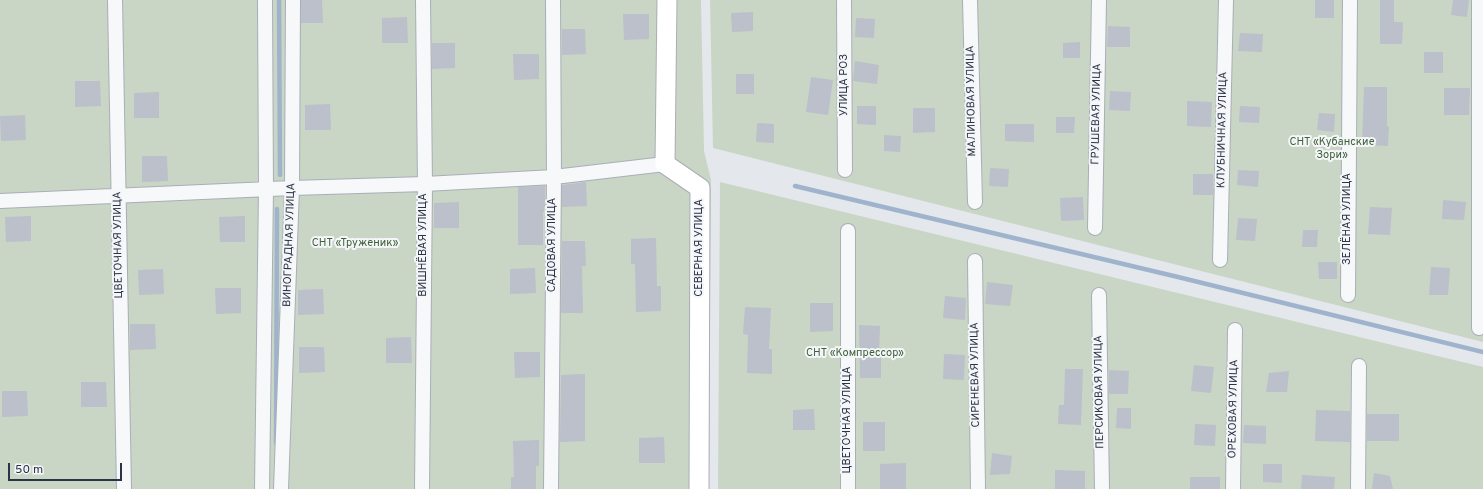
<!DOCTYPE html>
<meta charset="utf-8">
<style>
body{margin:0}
#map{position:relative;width:1483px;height:489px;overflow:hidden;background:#e4e7ec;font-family:Overpass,sans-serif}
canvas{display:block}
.scale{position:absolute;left:8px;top:463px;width:114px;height:18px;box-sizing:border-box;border:2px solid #2b3445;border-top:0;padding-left:5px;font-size:12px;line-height:14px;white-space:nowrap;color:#2b3445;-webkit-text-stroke:3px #f4f6f9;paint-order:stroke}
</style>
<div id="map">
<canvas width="1483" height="489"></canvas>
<div class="scale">50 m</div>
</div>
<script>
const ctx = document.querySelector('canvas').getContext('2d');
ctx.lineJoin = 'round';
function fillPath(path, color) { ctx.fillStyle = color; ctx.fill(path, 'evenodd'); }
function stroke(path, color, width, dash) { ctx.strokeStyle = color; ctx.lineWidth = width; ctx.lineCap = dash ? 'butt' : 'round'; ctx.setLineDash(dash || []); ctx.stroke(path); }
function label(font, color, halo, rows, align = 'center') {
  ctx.font = font + ' Overpass,sans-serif'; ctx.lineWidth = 4; ctx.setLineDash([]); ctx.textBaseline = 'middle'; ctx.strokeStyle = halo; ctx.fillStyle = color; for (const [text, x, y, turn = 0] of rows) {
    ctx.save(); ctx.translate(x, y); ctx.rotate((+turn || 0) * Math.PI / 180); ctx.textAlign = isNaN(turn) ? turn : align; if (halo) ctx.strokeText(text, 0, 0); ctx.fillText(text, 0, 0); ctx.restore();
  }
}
fillPath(new Path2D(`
 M0,0H701L704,151L711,180L709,489H0Z
 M710,0H1483V342L713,148Z
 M720,182L1483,367V489H718Z`), '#c9d6c5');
stroke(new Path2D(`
 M279,0L280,175
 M795,186L1178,277L1483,352
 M276,443L277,209`), '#9fb4cc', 4.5);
fillPath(new Path2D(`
 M301,0H322L323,23H301Z
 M1315,0H1334V18H1315Z
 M1380,0H1394V22H1403L1402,44H1380Z
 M1453,0H1469L1467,17L1451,15Z
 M753,12V31L732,32L731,13Z
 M623,14H649V39L624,40Z
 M407,17L408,43H382V18Z
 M856,18L875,19L874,38L855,37Z
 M1108,26L1130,27V47H1107Z
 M562,29H585L586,54L562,55Z
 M1240,33L1263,34L1262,52L1238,51Z
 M1080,42V58H1063V43Z
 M432,43H455V68L432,69Z
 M1424,52H1443V73H1424Z
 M513,54H539V79L514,80Z
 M855,61L879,65L877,84L853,81Z
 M736,74H754V94H736Z
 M811,77L833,80L828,115L806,112Z
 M75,81H100L101,106L75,107Z
 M1364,87H1387V126L1389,127L1388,146L1362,145Z
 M1444,88H1470L1469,115H1444Z
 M1110,91L1131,92L1130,111L1109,110Z
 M159,92V118H134V93Z
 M1187,101L1212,102L1211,127L1187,126Z
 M330,104L331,130H305V105Z
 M857,106H876V125L857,124Z
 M1240,106L1260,107L1259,123L1239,122Z
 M913,108H935V132L913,133Z
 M1319,113L1335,114L1334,132L1317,130Z
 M25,115L26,140L1,141L0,116Z
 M1056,117H1075L1074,133H1056Z
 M757,123L774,124V143L756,142Z
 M1005,124H1034V142L1005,141Z
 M884,135L901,136L900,152L884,151Z
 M142,156H167L168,181L142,182Z
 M990,168L1009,169L1008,187L989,186Z
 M1238,170L1259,171L1258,187L1237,185Z
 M1193,174H1213V195H1193Z
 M586,182L587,206L562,207V185Z
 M545,186V207H544V212H543V245H518V187Z
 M1083,197L1084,220L1061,221L1060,198Z
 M1443,200L1466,202L1464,220L1442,219Z
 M459,202V228H434V203Z
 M1370,207L1392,208L1390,235L1368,234Z
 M31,216V241L6,242L5,217Z
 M245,216V242H220L219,217Z
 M1238,218L1257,219L1255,241L1236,240Z
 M1303,230H1318L1317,247H1302Z
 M656,238L657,286H661V311L636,312L635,264H631V239Z
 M562,241H585L586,266H582L583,313H561Z
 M1318,262H1337V279H1319Z
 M1431,267L1450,268L1448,295H1429Z
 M535,268L536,293L510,294V269Z
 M163,269L164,294L139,295L138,270Z
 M987,282L1013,285L1010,306L985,304Z
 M215,288H241V313L216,314Z
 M323,289L324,314L298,315V290Z
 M945,296L966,298L965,320L943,318Z
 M810,303H833V331L810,332Z
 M745,307L771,308L769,349H772V374L747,373L748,335L743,334Z
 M130,324H155L156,349L130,350Z
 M859,325L880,326L879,354H881V378H860Z
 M411,337L412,363H386V338Z
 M299,347H324L325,372L299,373Z
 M514,352H540V377L515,378Z
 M944,354L965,355L964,380L943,379Z
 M1194,365L1214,367L1211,393L1191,391Z
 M1065,369H1083L1081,425L1058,424L1059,405H1064Z
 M1109,370L1129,371L1128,394H1109Z
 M1289,371L1287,392H1266L1269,373Z
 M585,374V441L560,442L561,375Z
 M81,382H106L107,407H81Z
 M2,391H27L28,416L2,417Z
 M1117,408H1131V429L1116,428Z
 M814,409L815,430H793V410Z
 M1316,410L1350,411V442L1315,441Z
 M1367,414H1399V441H1367Z
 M863,422H885V451H863Z
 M1195,424L1216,425L1215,446L1194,445Z
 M1244,425L1266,426V444L1243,443Z
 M664,437L665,463H639V438Z
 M539,440V466H536V489H511V477H514L513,441Z
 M992,453L1012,456L1010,474L990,475Z
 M906,463V489H880V464Z
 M1263,464H1282V483L1263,482Z
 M1055,470L1085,471V489H1055Z
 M1374,473L1390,476L1393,489H1372Z
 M1302,475L1335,477L1334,489H1301Z
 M1190,477H1220V489H1190Z`), '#bbc0ca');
const street = new Path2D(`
 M115,0L124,489
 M844,0L845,170
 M970,0L975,202
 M0,201L292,188L425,184L554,177L665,164
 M1095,228L1099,0
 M848,231V489
 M1220,260L1226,0
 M975,261L978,489
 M1099,295L1102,489
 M1348,295L1350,0
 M1479,328V0
 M262,489L266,190L265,0
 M281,489L292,188L293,0
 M422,489L425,184L423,0
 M551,489L554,177L553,0
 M1233,489L1235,330
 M1358,489L1359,366`);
const secondary = new Path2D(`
 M667,0L665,164L700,188L699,489`);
stroke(street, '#a9aeb7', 16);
stroke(secondary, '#a9aeb7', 21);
stroke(street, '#f7f8fa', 14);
stroke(secondary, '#fff', 19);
label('11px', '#2b3445', '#f4f6f9', [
 ["УЛИЦА РОЗ",845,85,-90],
 ["МАЛИНОВАЯ УЛИЦА",972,101,-91],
 ["ГРУШЕВАЯ УЛИЦА",1097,114,-89],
 ["КЛУБНИЧНАЯ УЛИЦА",1223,130,-89],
 ["ЗЕЛЁНАЯ УЛИЦА",1348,219,-90],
 ["ЦВЕТОЧНАЯ УЛИЦА",119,245,-91],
 ["ВИНОГРАДНАЯ УЛИЦА",290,245,-88],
 ["ВИШНЁВАЯ УЛИЦА",424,245,-90],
 ["САДОВАЯ УЛИЦА",553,245,-90],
 ["СЕВЕРНАЯ УЛИЦА",700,248,-90],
 ["СИРЕНЕВАЯ УЛИЦА",976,375,-91],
 ["ПЕРСИКОВАЯ УЛИЦА",1100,392,-91],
 ["ОРЕХОВАЯ УЛИЦА",1234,409,-89],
 ["ЦВЕТОЧНАЯ УЛИЦА",848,420,-90]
]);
label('11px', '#3f6138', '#f4f6f9', [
 ["СНТ «Кубанские",1332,143],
 ["Зори»",1332,156],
 ["СНТ «Труженик»",355,244],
 ["СНТ «Компрессор»",855,354]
]);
</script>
